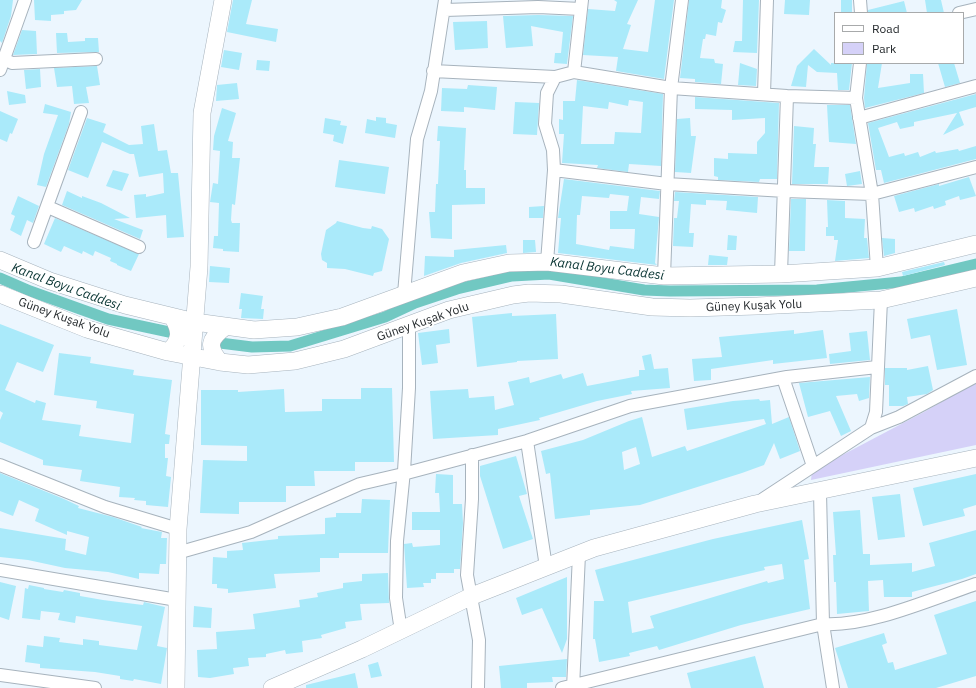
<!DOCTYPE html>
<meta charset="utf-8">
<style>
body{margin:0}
#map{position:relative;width:976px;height:688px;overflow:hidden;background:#ecf6fe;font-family:"IBM Plex Sans",sans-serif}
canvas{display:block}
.legend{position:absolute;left:834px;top:12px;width:130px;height:52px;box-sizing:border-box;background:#fff;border:1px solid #a8aaab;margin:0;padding:5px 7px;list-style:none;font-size:12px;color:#262b2e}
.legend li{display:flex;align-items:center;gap:8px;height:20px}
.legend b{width:20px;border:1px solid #a8aaab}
</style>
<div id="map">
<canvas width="976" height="688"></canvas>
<ul class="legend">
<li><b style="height:5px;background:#fff"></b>Road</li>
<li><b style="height:11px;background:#d5d1f8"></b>Park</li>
</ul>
</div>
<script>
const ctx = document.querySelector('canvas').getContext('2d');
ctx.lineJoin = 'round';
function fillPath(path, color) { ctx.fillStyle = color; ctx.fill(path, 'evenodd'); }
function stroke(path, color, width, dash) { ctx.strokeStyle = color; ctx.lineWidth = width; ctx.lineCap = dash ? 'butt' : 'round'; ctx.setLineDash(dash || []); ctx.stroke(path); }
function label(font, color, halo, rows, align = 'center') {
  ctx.font = font + ' "IBM Plex Sans",sans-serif'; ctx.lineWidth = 3.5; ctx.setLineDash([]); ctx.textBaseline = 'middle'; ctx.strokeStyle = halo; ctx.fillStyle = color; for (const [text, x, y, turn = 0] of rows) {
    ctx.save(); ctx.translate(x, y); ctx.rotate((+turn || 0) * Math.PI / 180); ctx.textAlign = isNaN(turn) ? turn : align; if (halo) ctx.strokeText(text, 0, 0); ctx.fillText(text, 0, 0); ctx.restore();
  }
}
fillPath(new Path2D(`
 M976,382V445L811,480L812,471L924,412Z`), '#d5d1f8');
stroke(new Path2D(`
 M0,278L30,291L108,319L169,332
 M220,343L252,347L290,346L385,317L415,303L457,289L512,276L549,274L644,290L670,291L817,290L901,282L976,264`), '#71c8c2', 11);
fillPath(new Path2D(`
 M0,0H13L11,16L2,43L0,41Z
 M34,0H82L76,10L64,11V14L51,15V21L35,20Z
 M233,0H252L246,24L278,29L276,42L227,32Z
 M614,0H638L627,24L631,25L623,49L648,52L655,0H674L664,79L616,71L618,57L583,55L588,9L615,11L617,2Z
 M689,0H722L721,8L726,10L722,23L718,22L716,36L706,34L705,39H703L700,58L714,59L715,63L723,64L721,84L695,82V79L680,78Z
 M743,0H759L757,53L733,52L735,41H742Z
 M785,0H810L809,15L784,14Z
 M841,0H852V12H841Z
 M925,0H941L944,13H927Z
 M904,1L907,13H868V10Z
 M538,15L573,16L567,64L554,63L555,53H561L563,32L531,26L533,46L506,48L503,16Z
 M487,21L488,48L455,50L453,22Z
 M22,30L36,31L37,54L13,55Z
 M56,33H67L68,42L85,41V38H98L99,52L57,53Z
 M814,49L831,65V63H852L849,90H838L837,73L817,72L808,65L806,87L791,86L797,66Z
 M224,50L242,53L239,70L221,67Z
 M257,60L270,61L269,71L256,70Z
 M740,63L757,69L756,86L738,85Z
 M867,63H882L878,88L910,83V74H923L924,93L865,108L864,98Z
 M938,63H954L960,83L945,87Z
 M97,66L100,85L86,87L89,103L74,104L72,86L57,87L54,68Z
 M40,69L41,87L26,89L24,70Z
 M577,80L663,94L661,166L629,164L628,172L597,168L598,165L562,163L564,134H559V119L563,120V101H575ZM629,100L643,102L641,133L615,132L614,144H581L583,106L608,109L609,102L628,106Z
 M237,83L239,99L216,101L217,85Z
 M468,85L497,87L495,110L464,107V112L441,111L442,88L467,89Z
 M7,91L25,95L26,103L9,105Z
 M976,94V107L959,112L964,125L943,135L957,113L914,122V126L900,129L897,122L878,128L889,157L904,153L905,156L918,152L920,157L935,151L936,153L958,149L959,151L976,146V159L884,183L881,170H876L868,123Z
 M695,97L779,103L777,179H760L759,182L718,180V177L714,176V158L728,159V153L757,154V142L765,133V118L732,120V110L695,109Z
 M515,102L539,103L537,135L513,134Z
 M45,104L71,112L69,124L46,187L37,185L44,154L58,115L43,113Z
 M827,105H850L856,144L829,142Z
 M222,108L236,113L228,141L233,142L232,158H240L235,205L232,204L231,220L232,223H240L239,252L223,251V249L213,248L214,236H218L219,203L210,202L213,183L218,184L220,151L213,150L214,136Z
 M0,111L18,119L12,134L10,133L7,142L0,139Z
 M376,117L386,118V123L397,125L395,138L365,133L367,119L376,121Z
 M87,118L106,124L103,132L129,145L143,144L141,126L154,124L158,151L167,150L171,173H178L184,237L167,238L166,215L136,218L134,195L146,194V197L164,193L163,173L139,177L134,154H130L102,142L88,178L68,170Z
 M325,118L341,121L340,125L347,126L343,144L333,141L334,135L323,133Z
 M690,118L691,136H696L691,173L675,172L677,119Z
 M438,126L466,128L464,170H466V188H485V204L452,205V239L431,238L429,212H435L436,184H438L440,141H437Z
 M794,126L814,128L813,144H816L814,167H829L828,184H792Z
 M339,160L389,167L385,194L335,187Z
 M113,170L129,174L122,191L106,186Z
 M860,171L862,184L847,186L845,174Z
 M969,177L976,196L960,200L959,196L945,201L946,205L934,209L933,206L915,212L914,208L899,212L894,196L939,184V186Z
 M564,179L660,191L659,199L641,197L639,214L659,217L655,263L657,265L558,253L561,218H558ZM610,194L629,196L627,211H610V229H635L634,249L610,246L609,250L576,244L577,215H580L582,196L609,198Z
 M67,191L82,198V196L101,203L130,218L114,219L143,230L140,239L62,205Z
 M675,192L758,197L757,213L726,210L727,201L706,200V205L691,204L689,233H694L693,247L673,246L674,218H677L679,201H674Z
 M18,196L39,206L33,223L27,220L21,236L10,230L15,216L11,214Z
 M791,199H806L805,251H789Z
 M827,200L845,201V218L865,219L864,238H867L869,258L835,261L838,240H834V236H826V227H828Z
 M544,206L543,218H529V207Z
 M55,218L139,254L131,271L117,265V264L110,261L111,258L95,251L93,256L83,251L82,254L64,246L61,252L44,244Z
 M337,221L363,228L371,229L372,226L382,229L389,239L382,271L374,273L373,276L345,269L327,268V263L322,260L321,254L326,230L336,223Z
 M728,235L737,236L736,250H727Z
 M882,238L895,239V253L884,256Z
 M523,240H535L536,252L523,253Z
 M506,245L507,253L461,263L424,276L425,256L454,257V250Z
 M709,255L728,257L727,265H708Z
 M944,262L945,265L903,276L902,272Z
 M210,266L230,268L229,283L209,282Z
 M241,293L263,296L261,309H264L263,319L241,318L242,309H239Z
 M957,309L967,365L937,370L930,335L911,339L907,319Z
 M512,313V316L556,314L558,359L517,361V362L477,367L472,317Z
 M0,324L54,345L43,372L17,362L5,390L35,403L36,400L46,403L42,420L81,425L79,436L131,443L134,414L96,408L97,401L54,395L59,353L91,357L90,363L134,370L133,375L172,380L165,434L170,435L169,444H165V458H168L166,476L171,477L168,507L146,505V501L134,500L135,498L119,497L120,487L80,481L82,470L43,465V460L0,442V420L3,413L0,411Z
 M449,329L450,343L436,345L438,363L422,365L418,333Z
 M794,330V334L823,330L827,358L773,364V360L711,369V380L694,381L692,359L722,357L719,337Z
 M867,331L870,360L830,364L829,354L851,351L849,333Z
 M651,354L654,369L668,368L670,388L631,391L632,394L597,401L539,418L540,420L498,429V435L433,439L430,391L468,389L469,398L494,396L495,410L514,405L508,382L529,377L530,383L561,374L563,379L583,373L587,386L639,376V370H645L642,356Z
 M928,366L933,390L927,394L907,397L908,404L903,406H889V385H885V368H907V370Z
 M870,377L869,398L859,401L857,394L836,396L851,431L841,436L830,411L808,417L799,383Z
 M361,388H392L394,462H355V471H314L315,486H286V502H239V514L200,513L203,460L247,461V446L201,445V390H238V392L284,389L285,412L322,411V399H361Z
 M759,399L760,401L770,400L772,424L789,417L800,451L780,459L774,443L764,465L742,473L640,505L590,510V515L555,519L550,473L546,474L541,451L583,440L629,421L642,417L652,457L685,446L687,451L766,424L764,419L687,430L684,409L733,401ZM636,447L640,464L624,470L622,452Z
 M516,456L527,494L519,496L533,539L503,549L480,476V466Z
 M0,473L64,499L79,506L78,508L113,517L142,527L141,528L162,532L161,538H167L166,564H160L159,574L139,573V579L108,572L65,568L28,560L0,557V528L66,539L65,550L86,555L89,537L67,531V535L35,521L39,509L19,500L13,516L0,511Z
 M436,474L453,475V504H462L463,523L460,569H454V573H436V579H431V583H423L424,587L407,588L404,544L412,543L413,547L440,545V530H412V512H440L439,493H435Z
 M976,474V505L963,509L965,516L923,526L913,488Z
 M900,494L905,537L878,540L872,497Z
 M362,499L390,500L388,553H339V558H320V572L274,574L276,588L228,593V589L217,588V584H212L213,557L227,558V551L243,550L242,543L278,539V536L325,534V518L336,517V513H361Z
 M860,510L863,554H870V565L912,563V572L935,566L929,543L976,530V574L962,579L912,592V597H884L883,580L868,581L869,611L837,614L836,582H834L833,555H836L833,512Z
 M802,520L809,559L804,560L810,609L741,625L659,650L657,646L629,653L630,656L599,662L595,639H593L594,601H604L595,570L713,539ZM782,564L784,579L768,583L767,581L650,616L654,628L632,633L628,602L765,570L764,567Z
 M388,573L389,603L360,604L362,620L345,622L346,628L321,635L322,638L302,641L303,652L286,654L285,650L266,654V657L248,658L249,666L233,668L234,674L210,678L198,677L197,650L217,649L216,632L255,629L253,614L300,607L299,600L318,597L317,593L343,588V583L362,581V574Z
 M567,577V639L562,653L542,608L522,615L516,598Z
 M0,582L16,586L9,620L0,617Z
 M29,585L44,588V589L63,592L64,590L80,593V596L103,600L143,605L144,602L165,607L157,646L167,648L161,684L134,679L133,681L120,679V676L95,672L40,668V664L25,662L27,645L43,647L44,636L60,638L59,642L83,645V639L99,641V645L137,650L142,626L76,616L75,623L58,620L60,613L41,611L40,620L22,618L25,588L28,589Z
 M976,601V676L936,688H848L835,648L884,633L887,643L882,645L888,663L893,662L895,670L947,654L934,615Z
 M194,606L212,608L211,628L193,627Z
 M755,656L764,688H691L687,673Z
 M567,659L566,677H552L553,682L527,683V688H501L499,666Z
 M378,662L382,676L371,678L368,665Z
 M355,673L358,688H306V685Z`), '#aaeafa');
const street = new Path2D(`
 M860,0L861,13
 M445,10L538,7L581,9
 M959,13L976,9
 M4,59L12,63L96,59
 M860,63L856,98L872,194L877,268
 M0,70L25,0
 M433,71L555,77L574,72L671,88L787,96L856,98
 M574,72L582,0
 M764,94L767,0
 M859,118L976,86
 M554,170L667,184L785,191L872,194L976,167
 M48,207L139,247
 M34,242L81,112
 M547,262L554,170L553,150L545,124L547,93L555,77
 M781,274L787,96
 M664,276L671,88L682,0
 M404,294L417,139L431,91L445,0
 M783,378L813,466
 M871,428L899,417L976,376
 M527,441L546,567
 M472,455V499L467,575L479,640L478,688
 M0,465L105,507L178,529
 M820,492L823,624L833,688
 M763,499L871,428L876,412L881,300
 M177,553L251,532L360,484L403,474L527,441L630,406L787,377L877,367
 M0,570L177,600
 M401,631L396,598L397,541L404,471L409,388V325
 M0,675L95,688
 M562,688L823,624C869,627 931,599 976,584
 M573,688L579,554`);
const secondary = new Path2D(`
 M0,260L50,281L125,305L195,322L254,330L297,327L342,317L463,273L509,263L547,262L664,276L781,274L877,268L976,244
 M0,294L87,329L168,352L220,362L248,365L295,361L344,349L449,310L513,295L529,293L561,294L652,307L690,308L757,306L881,300L976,278
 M168,352C181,341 181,331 173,318
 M220,362C207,347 209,339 225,327
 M176,688L178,529L199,267L202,113L223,0
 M272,688L362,649L472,596L594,548L755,504L976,458`);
stroke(street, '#a7b3bd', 14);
stroke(secondary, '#a7b3bd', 18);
stroke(street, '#fff', 12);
stroke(secondary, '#fff', 17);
label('12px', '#262b2e', '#fff', [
 ["Güney Kuşak Yolu",754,306,-2],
 ["Güney Kuşak Yolu",64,318,20],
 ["Güney Kuşak Yolu",423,322,-19]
]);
label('italic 13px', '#063230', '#fff', [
 ["Kanal Boyu Caddesi",607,269,7],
 ["Kanal Boyu Caddesi",66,287,20]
]);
</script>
